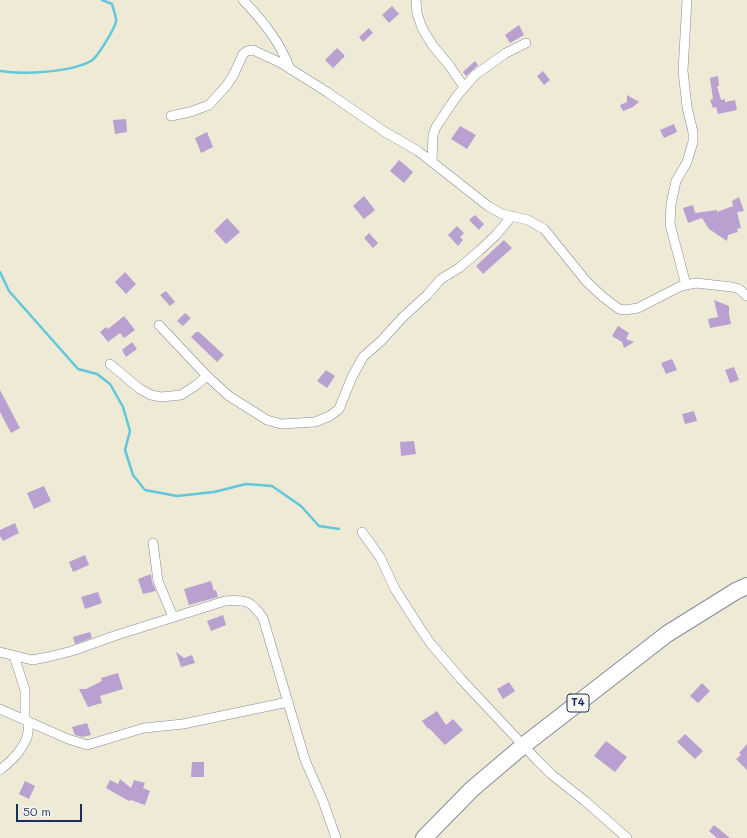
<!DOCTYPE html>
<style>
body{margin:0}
#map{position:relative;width:747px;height:838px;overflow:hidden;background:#efead5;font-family:Mali,sans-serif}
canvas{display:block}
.scale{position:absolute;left:16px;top:804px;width:66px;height:18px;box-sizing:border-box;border:2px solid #1b2f5e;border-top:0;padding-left:5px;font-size:12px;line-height:14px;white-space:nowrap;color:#1b2f5e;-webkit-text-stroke:3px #f6f6f2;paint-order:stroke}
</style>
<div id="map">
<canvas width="747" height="838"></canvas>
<div class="scale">50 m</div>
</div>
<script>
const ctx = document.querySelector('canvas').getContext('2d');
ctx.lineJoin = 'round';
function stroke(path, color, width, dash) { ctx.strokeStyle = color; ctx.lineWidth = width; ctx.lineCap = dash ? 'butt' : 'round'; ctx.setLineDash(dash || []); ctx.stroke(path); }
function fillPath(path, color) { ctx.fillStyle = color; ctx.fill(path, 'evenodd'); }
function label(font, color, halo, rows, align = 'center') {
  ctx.font = font + ' Mali,sans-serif'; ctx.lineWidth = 4; ctx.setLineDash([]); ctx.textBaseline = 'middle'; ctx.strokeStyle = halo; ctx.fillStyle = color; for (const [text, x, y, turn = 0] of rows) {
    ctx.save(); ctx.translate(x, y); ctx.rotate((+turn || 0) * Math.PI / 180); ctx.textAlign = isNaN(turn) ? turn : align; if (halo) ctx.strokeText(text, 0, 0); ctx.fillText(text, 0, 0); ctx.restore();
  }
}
stroke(new Path2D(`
 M0,71C23,75 71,72 91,61C98,57 114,29 116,22C117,17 113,9 112,4L102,0
 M0,272L9,291L78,369L97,374L110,384L123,407L130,431L125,450L133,475L145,490L177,496L214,492L246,484L272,486L301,506L319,526L339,529`), '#5fc8db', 2.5);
fillPath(new Path2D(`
 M392,6L399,14L389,23L382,15Z
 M519,25L524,35L510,43L505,35Z
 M369,28L373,33L363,42L359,37Z
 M337,48L345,56L333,68L325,60Z
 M475,61L478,65L466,76L463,72Z
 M543,71L550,80L544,85L537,76Z
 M718,76L719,86H717L721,100L725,99V102L735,100L737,110L718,114L716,107L713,108L710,100L713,99L710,78Z
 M627,95L639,102L633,107L623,111L620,105L627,102Z
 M126,119L127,132L115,134L113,120Z
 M674,124L677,132L664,138L660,130Z
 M460,126L476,135L467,149L451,139Z
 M207,132L213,147L201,153L195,138Z
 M399,160L413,172L404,183L390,171Z
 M364,196L375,210L364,219L353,206Z
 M739,197L744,211L737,212L741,228L737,229L738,232L728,235L727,241L709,229L702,218L688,223L683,208L693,205L695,213L717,210V212L733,206L732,201Z
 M475,215L484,224L479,230L469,220Z
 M227,218L240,232L226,244L214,231Z
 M457,226L464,233L460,237L463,240L458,246L448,235Z
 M369,233L378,243L373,248L364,238Z
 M504,240L512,248L483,274L476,266Z
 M125,272L136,284L126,294L115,282Z
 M166,291L175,302L170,306L160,295Z
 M714,300L729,306V315L731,324L710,328L708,319L718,317Z
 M185,313L191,318L183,326L177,321Z
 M124,316L135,330L124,338L120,333L108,342L100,332L106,327L108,329Z
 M618,326L629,333L626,339L634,342L624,348L622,342L612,336Z
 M196,332H199L224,355L217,362L191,337Z
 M132,342L137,349L126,357L122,350Z
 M672,359L677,370L666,374L661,363Z
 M734,367L739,380L730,383L725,370Z
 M326,370L335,376L327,388L317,381Z
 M0,390L20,428L11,433L0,412Z
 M694,411L697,421L685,424L682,414Z
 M414,441L416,454L401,456L400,442Z
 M44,486L51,501L34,509L27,493Z
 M15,523L19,533L3,541L0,536V530Z
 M85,555L89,565L73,572L69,562Z
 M151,574L152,582L156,591L143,594L138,579Z
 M211,581L214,591L216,590L218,597L189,605L184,589Z
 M98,592L102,603L85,609L81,597Z
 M223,615L226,625L211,631L207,621Z
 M90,632L92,638L75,644L73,637Z
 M176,652L184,658L192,655L195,663L181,667Z
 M118,673L123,689L100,696L102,703L88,707L79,689H86L102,681L101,678Z
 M509,682L515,691L503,699L497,689Z
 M702,683L710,691L698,703L690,696Z
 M437,711L446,725L453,719L463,730L445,745L429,728L428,729L422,721Z
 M87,723L91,735L82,737L75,735L72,727Z
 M685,734L703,751L695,759L677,742Z
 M606,741L627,757L615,772L594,756Z
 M747,744V770L736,759L741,755L739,753Z
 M192,762H204V777H191Z
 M120,779L131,788L134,780L145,783L143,788L150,791L145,805L131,800L129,801L106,788L110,780L118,784Z
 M25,781L35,786L29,799L19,794Z
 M714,825L730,838H717L709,831Z`), '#b8a1d0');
const street = new Path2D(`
 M243,0C263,21 280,42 290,69
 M416,0L417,14L423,30L433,46L449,65L464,87
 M171,116L190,112L209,105L227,85L234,74L243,54L247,51L253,50L281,63L327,92L385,132L418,151L488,206L502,214L528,220L544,229L586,281L603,297L619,309L625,310L638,308L681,286L696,283L732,287L739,289L747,296
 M432,162L433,135L436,127L456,97L475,75L506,53L526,43
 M686,285L670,224L671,204L676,181L687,162L693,142V132L687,107L683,71L687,0
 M159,325L207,376L229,396L267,420L281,424L315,422L330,416L339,409L352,377L363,357L381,341L403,317L427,295L441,279L459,268L479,251L495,236L512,216
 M110,364L140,389L151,395L161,397L181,395L195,386L207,376
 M362,532L380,557L395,589L420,628L431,644L461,679L536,759L551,774L585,801L627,838
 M153,543L158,581L173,617
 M0,652L32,660L48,657L72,651L117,635L225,601C246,599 251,601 263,618L305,760L323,801L336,838
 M14,656L25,690V720
 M0,709L68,739L87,745L144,728L183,724L288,702
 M0,770C11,761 22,751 27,737C29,732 28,726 28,721`);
const highway = new Path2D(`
 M424,838L472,789L524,745L667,634L736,591L747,586`);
stroke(street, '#858c9a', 10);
stroke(highway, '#858c9a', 18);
stroke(street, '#fff', 9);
stroke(highway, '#fff', 16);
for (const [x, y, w] of [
 [578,703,22]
]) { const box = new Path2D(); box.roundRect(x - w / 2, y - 9, w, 18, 3); ctx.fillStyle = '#f6f6f2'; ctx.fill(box); stroke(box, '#1b2f5e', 1); }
label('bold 11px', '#1b2f5e', null, [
 ["T4",578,703]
]);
</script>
